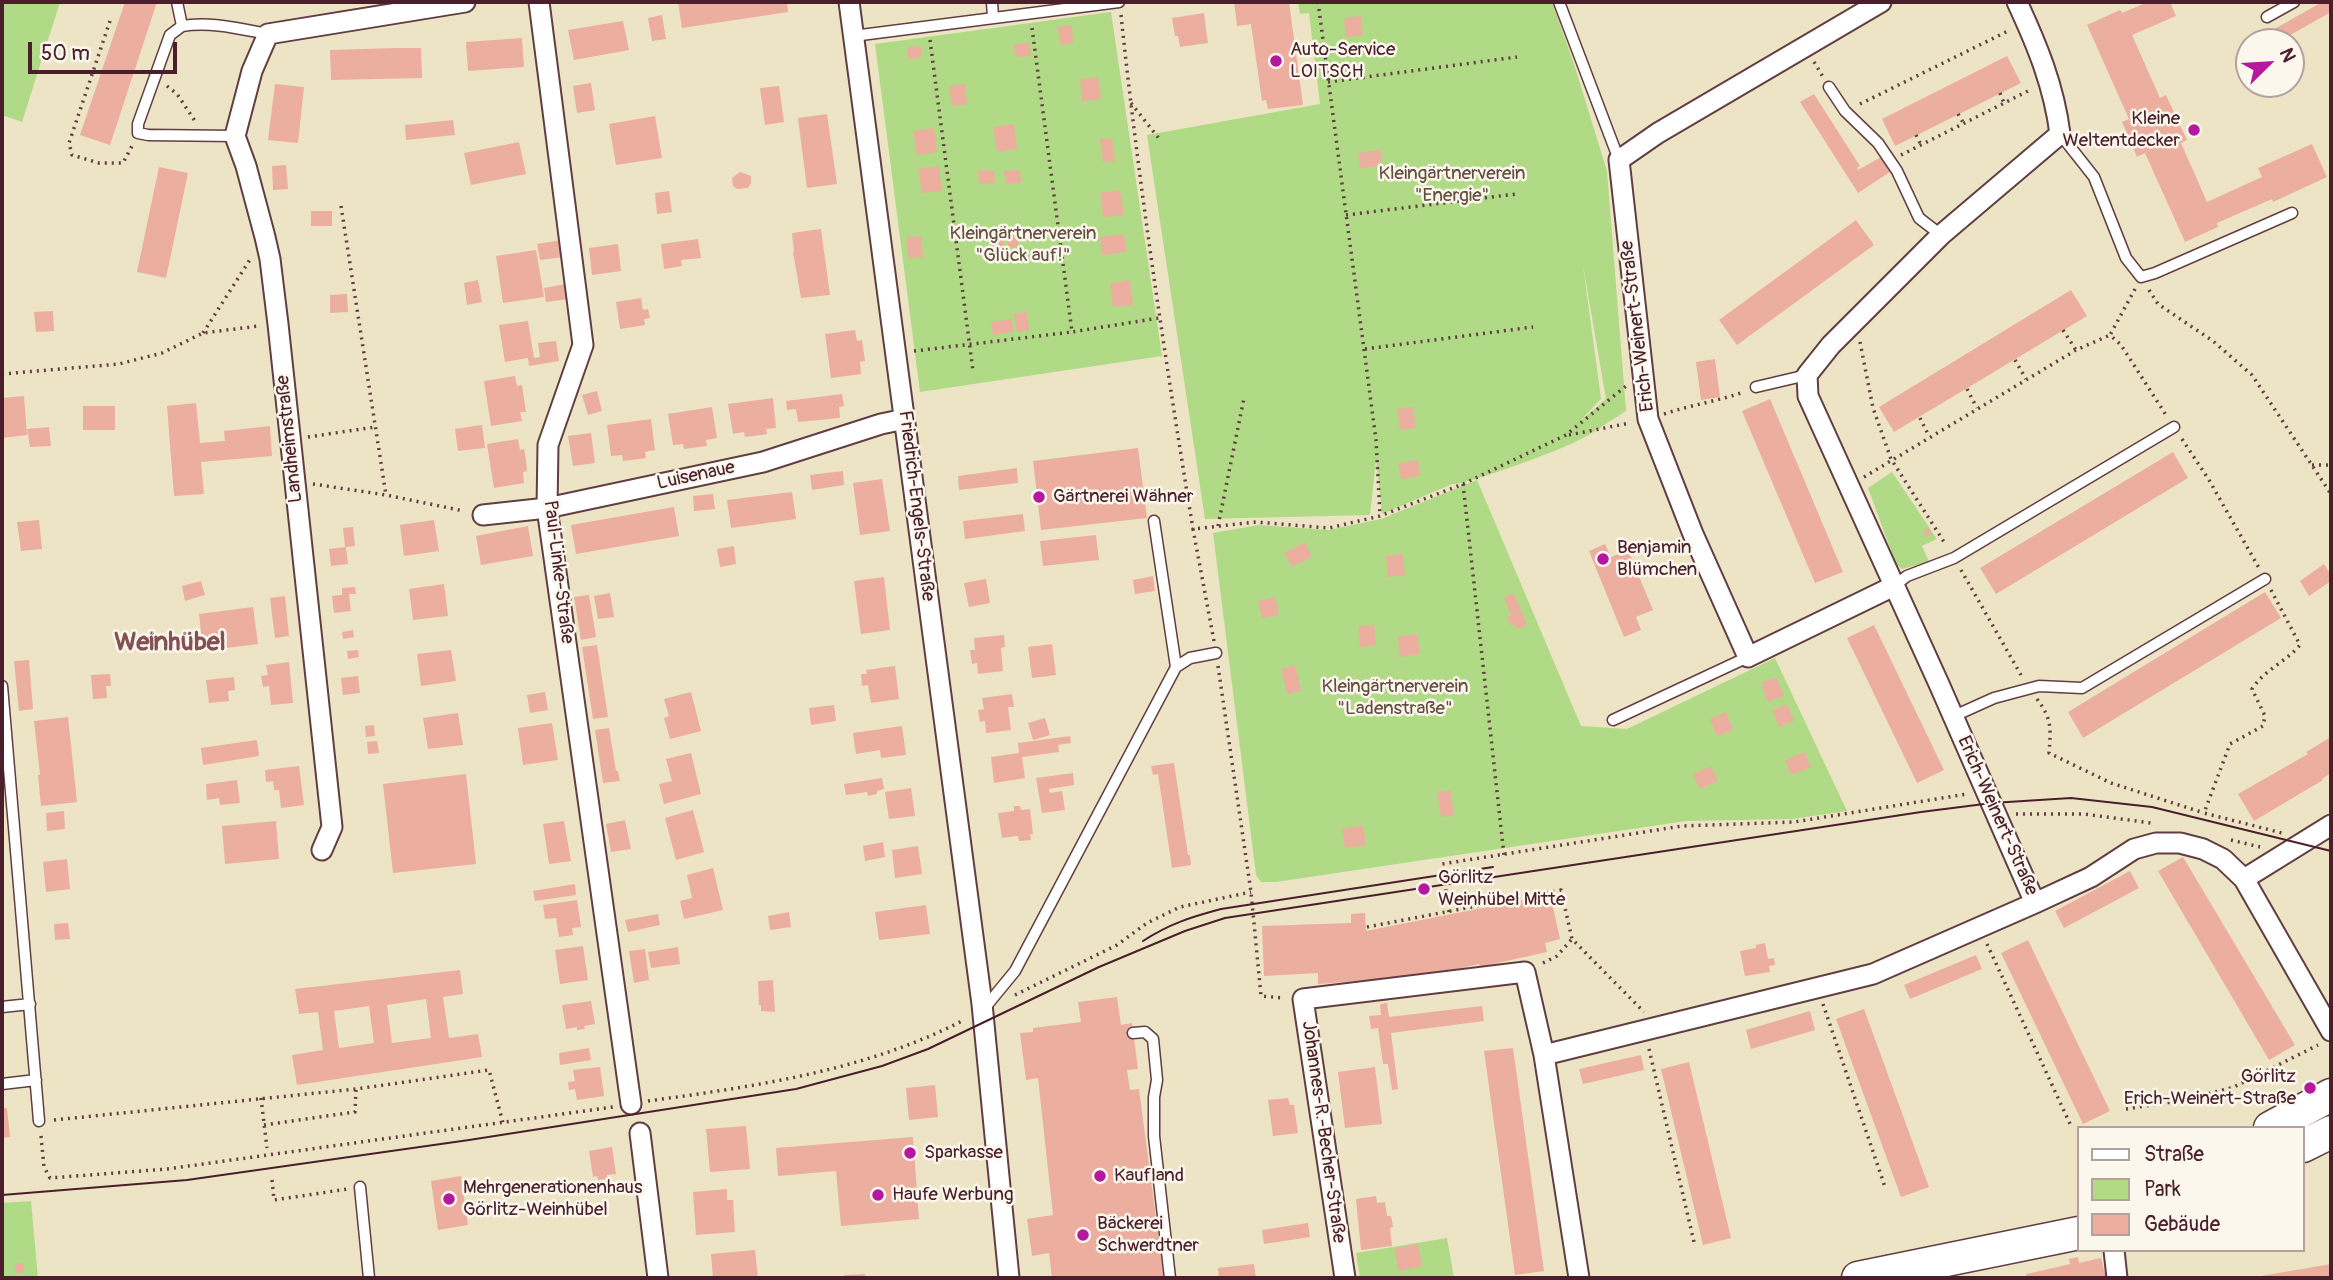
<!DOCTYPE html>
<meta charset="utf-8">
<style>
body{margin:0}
#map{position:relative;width:2333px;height:1280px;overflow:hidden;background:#ede4c5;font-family:Pangolin,sans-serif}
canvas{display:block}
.frame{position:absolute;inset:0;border:4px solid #4a1f2b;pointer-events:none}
.legend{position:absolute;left:2077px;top:1126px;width:228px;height:126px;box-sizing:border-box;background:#fbf7ec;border:2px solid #b4a19f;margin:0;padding:9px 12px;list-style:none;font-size:21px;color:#4a1f2b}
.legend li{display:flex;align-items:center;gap:14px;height:35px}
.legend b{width:35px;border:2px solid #b4a19f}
.north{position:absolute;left:2235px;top:28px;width:70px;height:70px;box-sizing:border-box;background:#fbf7ec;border:2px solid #b4a19f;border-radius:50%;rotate:66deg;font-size:19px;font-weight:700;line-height:28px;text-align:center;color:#4a1f2b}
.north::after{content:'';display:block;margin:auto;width:24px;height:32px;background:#b5179e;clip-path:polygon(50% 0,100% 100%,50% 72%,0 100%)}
.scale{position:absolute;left:28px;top:42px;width:149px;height:32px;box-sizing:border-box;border:4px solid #4a1f2b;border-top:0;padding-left:9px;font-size:21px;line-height:24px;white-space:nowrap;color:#4a1f2b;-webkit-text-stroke:5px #fbf7ec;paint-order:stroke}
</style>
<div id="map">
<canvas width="2333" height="1280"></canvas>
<div class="frame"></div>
<ul class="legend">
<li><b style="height:9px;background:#fff"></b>Straße</li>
<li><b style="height:19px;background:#b0da86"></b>Park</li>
<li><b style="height:19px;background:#ecaf9f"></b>Gebäude</li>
</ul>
<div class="north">N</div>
<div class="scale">50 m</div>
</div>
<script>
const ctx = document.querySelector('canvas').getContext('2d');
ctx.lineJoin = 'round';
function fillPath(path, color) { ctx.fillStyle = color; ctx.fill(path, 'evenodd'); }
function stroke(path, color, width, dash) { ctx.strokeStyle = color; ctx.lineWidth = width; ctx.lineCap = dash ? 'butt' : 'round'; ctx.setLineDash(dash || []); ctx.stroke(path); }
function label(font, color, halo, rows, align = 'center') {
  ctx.font = font + ' Pangolin,sans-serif'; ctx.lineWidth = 5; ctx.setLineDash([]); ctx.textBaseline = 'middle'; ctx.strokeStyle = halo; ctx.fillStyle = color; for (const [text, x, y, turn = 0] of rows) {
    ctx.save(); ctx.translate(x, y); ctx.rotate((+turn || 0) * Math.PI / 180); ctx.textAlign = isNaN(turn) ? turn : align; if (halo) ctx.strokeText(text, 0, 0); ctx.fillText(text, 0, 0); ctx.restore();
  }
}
fillPath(new Path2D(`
 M2,2H60L22,122L2,115Z
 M1298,2H1552L1574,64L1607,171L1626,411C1609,421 1593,434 1575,442C1557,451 1467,485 1452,484L1382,514L1376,460L1370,515L1205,519L1147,135L1320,104L1309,13L1300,14ZM1583,265L1606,399L1578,423L1601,399Z
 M1111,12L1162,356L920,392L875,44Z
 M1892,472L1937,539L1922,546L1929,562L1902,569L1896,564L1868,488Z
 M1477,480L1581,726L1627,729L1775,658L1847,811L1792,819L1686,821L1276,882H1261L1256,875L1213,533L1259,525L1329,530L1381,519Z
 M31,1201L38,1278H2V1203Z
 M1447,1238L1454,1278H1360L1356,1253Z`), '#b0da86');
fillPath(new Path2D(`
 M125,2H157L110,145L80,135Z
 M678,2H787L788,12L682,28Z
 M1234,2H1289L1303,105L1268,109L1266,100L1262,101L1251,24L1237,26Z
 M2148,2H2170L2176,16L2132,35L2160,98L2166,95L2187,140L2181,143L2207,202L2262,177L2258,168L2312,144L2327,177L2273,202L2272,199L2217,223L2218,227L2185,242L2145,153L2137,157L2122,122L2129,119L2087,25L2120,10L2122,13Z
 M2322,2H2331V12L2278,42L2271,31Z
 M1204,13L1208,43L1180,47L1178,36H1175L1172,18Z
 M662,15L666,39L652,41L648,18Z
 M1361,16L1363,35L1346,37L1344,18Z
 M623,21L629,50L574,60L568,30Z
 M1072,25L1073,43L1060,45L1058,27Z
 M522,38L524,67L468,71L466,42Z
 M1029,43L1031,56L1015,57L1014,44Z
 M921,46L922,57L908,59L907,47Z
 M395,48H421L422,78L331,80L330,50Z
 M2007,56L2021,83L1895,146L1882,119Z
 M1098,77L1101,99L1082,101L1080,79Z
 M591,83L595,110L577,113L573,86Z
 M275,84L304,87L298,143L268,140Z
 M965,84L967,104L952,106L949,86Z
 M779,86L784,122L765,125L760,88Z
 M1814,94L1860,166L1857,168L1858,170L1881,157L1890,172L1858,193L1800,102Z
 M827,114L837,184L807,188L798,118Z
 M655,116L662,158L616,165L609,124Z
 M453,120L455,135L406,140L405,125Z
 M1014,124L1017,149L997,152L993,127Z
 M934,128L937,152L917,155L913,131Z
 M1112,138L1115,161L1103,162L1100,139Z
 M519,142L526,174L471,185L464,153Z
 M1381,150L1382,162H1378L1379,166L1360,168L1358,153Z
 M286,165L288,189L273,190L272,166Z
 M939,166L942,191L922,193L918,169Z
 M159,167L188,173L166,278L137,272Z
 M994,170L995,183L979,184L978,171Z
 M1020,170L1021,183L1006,184L1004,171Z
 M740,172L751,176V183L748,188L737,189L733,186L732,178Z
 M1120,190L1124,215L1103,217L1100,193Z
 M669,191L672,212L657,214L655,193Z
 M311,211H332V226H311Z
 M1856,220L1874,245L1737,345L1719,320Z
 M821,229L830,295L801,298L793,252L794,251L792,233Z
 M1016,230L1018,247L1008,248L1006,231Z
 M1124,234L1126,252L1102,255L1100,237Z
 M992,235H1003L1004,250L993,251Z
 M921,236L923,257L908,258L906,238Z
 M698,239L701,258L681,260L682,266L664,269L661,244Z
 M561,240L564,257L540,260L537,244Z
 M618,244L621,271L592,275L589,248Z
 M536,250L544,297L503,303L496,256Z
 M478,280L482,302L467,305L464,283Z
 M1130,280L1133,305L1113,307L1110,283Z
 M566,284L568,299L546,302L544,288Z
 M2071,290L2087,316L1894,432L1879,407Z
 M347,294L348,312L330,313V295Z
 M641,298L643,310L648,309L650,318L644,319L645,325L620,329L616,302Z
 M53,311L54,331L36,332L34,312Z
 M1027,312L1029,330L1017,332L1014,314Z
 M1012,319L1013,332L993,335L991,322Z
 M528,321L534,358L540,357L538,343L556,341L559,361L529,366L528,358L505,362L499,325Z
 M855,330L857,341L862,340L865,361L860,362L861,374L831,378L825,334Z
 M1715,359L1720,397L1701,400L1696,362Z
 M515,376L517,386L522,385L524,399L526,412H520L522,421L491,426L484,381Z
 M597,391L602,411L588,415L582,395Z
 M842,394L844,406L839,407L840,418L798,422L796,409L787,410L786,401Z
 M24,396L27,435L2,438V398Z
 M773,398L776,428L766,429L767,434L761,435L745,437L744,432L733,434L728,404Z
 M1770,399L1843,572L1815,583L1742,411Z
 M196,403L200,443L225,441L224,431L270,426L272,456L201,462L204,494L174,496L167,406Z
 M83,406H115V430H83Z
 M712,407L717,438L706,440L707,446L684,449L683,444L673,445L668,414Z
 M1413,407L1416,428L1400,430L1397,409Z
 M651,419L655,450L645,452L646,458L640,459L623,461L622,455L611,456L607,425Z
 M482,425L485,448L458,451L455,429Z
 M49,427L51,446L30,447L27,429Z
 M591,433L595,463L573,466L568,436Z
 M518,439L520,450L524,449L526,460L527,471L523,472L524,483L494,488L487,444Z
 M1138,448L1147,518L1041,530L1033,461Z
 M2173,452L2188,478L1996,594L1980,568Z
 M1418,460L1420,476L1401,479L1398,463Z
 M1017,468L1018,483L959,490L958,476Z
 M843,471L844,485L812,490L810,475Z
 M882,479L890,531L860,535L853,483Z
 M792,492L796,519L731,528L727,500Z
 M713,494L715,509L694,511L693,496Z
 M674,507L679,536L576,554L571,525Z
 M1023,514L1025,531L965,539L963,521Z
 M39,520L42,549L21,551L17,522Z
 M434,520L439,551L404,556L400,525Z
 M528,526L533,556L481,565L476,536Z
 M353,527L355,546L345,547L343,528Z
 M1928,528L1932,534L1926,537L1923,531Z
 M1096,535L1099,560L1043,566L1040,541Z
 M1305,542L1312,557L1292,567L1284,553Z
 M1605,544L1611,557L1628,550L1653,610L1636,617L1641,630L1624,637L1589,551Z
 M734,546L736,564L720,567L717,549Z
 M346,547L348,564L331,566L329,549Z
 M1403,554L1405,575L1388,577L1386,556Z
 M2324,564L2331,575V581L2309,596L2300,581Z
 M1153,576L1155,591L1135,594L1133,580Z
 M884,577L890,630L861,634L854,581Z
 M986,579L990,603L969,607L964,583Z
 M201,581L205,595L185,601L182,586Z
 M444,584L448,616L413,620L409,589Z
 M355,587L356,594H349L351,611L334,613L332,596L342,595V588Z
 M2265,592L2281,618L2083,738L2068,712Z
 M610,593L614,617L598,619L594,596Z
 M1514,593L1527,625L1517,629L1514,624L1511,626L1507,617L1511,615L1504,598Z
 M589,595L596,637L581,640L574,597Z
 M285,596L289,636L275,638L270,598Z
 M1275,597L1279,615L1262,618L1258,601Z
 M253,607L258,644L203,651L199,614Z
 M1374,625L1376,645L1360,647L1358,626Z
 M1874,625L1944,770L1917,783L1847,638Z
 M353,630L354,637L343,639L342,632Z
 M1417,634L1420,654L1400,657L1397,637Z
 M1004,635L1005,647L1001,648L1003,671L978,674L977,663L972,664L970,650H975L974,638Z
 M1052,644L1056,675L1032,678L1028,647Z
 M597,645L608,717L593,719L582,647Z
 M358,650L359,657L348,659L347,651Z
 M451,650L456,681L421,686L417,654Z
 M29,660L33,709L19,711L14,661Z
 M289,662L293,703L271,705L269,686L263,687L261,676L268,675L266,665Z
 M1295,665L1301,691L1287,694L1281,669Z
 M895,666L899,699L871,703L868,685L862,686L861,674H867L866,670Z
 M110,674L111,686H106L107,698L93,699L91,675Z
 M358,676L360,693L343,695L341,678Z
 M234,677L235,690L228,691L229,701L209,703L206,680Z
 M1776,677L1784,696L1768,702L1761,683Z
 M545,692L548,710L530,713L527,695Z
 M691,692L701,731L670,739L664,718L669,716L664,699Z
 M1012,694L1014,707H1008L1011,730L986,733L985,721L980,722L978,710L984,709L982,698Z
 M1787,704L1794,721L1779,727L1772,710Z
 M834,705L836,721L811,725L809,708Z
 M1726,712L1733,730L1717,736L1710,719Z
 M458,713L463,745L428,749L423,718Z
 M68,717L77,802L41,806L38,775H40L34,721Z
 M1045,718L1050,735L1033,740L1028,723Z
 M552,723L558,760L523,765L518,728Z
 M374,725L375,736L366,737L365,726Z
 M902,726L906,755L881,758L880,750L856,754L853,733Z
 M609,728L616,771H618L620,781L603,783L595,730Z
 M1070,736L1071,743L1058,745L1059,752L1022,757L1025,778L994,783L991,757L1019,753L1018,743Z
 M2331,737V773L2322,779L2323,780L2254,821L2238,794L2308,754L2306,752Z
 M257,740L259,756L203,765L201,748Z
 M377,741L379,753L368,754L367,742Z
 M1804,752L1811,767L1791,775L1785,760Z
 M691,753L701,794L664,804L659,784L672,781L666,759Z
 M1174,763L1188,855H1190L1191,865L1172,868L1158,774L1153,775L1151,766Z
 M299,766L304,805L281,808L279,790H274L273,781L266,782L265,770Z
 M1711,766L1718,781L1699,789L1693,774Z
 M1073,773L1074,785L1049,789L1050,793L1062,791L1065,810L1042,813L1036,778Z
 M466,774L476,864L393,873L383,784Z
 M882,778L884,789L877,791V794L868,796L867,792L846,795L844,784Z
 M237,780L240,803L220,805L219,798L207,800L206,784Z
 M911,788L915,816L889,819L885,792Z
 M1450,790L1454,815L1441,817L1437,792Z
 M1014,806H1020L1021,810L1030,809L1033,834H1030L1031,840L1019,841L1018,836L1002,838L998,813L1014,811Z
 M693,810L704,852L676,860L665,818Z
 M64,811L65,829L47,831L46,813Z
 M625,820L631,849L611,852L606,824Z
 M276,821L279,859L225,864L222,826Z
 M564,821L571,861L549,864L543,824Z
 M1363,825L1366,845L1345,848L1342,829Z
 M883,842L885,857L865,861L863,846Z
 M918,846L922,874L895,878L892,850Z
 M2183,857L2295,1045L2269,1060L2158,871Z
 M67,859L70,889L46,892L43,862Z
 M713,868L723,910L684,919L680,901L692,898L687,875Z
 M2130,871L2139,888L2064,928L2055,911Z
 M575,884L576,895L535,901L533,891Z
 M1538,897L1540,906L1552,903L1560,939L1545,943L1547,952L1480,967L1479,964L1372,988L1370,980L1318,984V973L1264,976L1262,926L1351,923V914L1365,913L1366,931Z
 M577,900L581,927L572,928L573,935L559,937L556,918L545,919L543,905Z
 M926,905L930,934L879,940L875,912Z
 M789,912L791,927L770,930L768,916Z
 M658,914L660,925L628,932L625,920Z
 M68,923L70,939L55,940L54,924Z
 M2028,940L2110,1111L2083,1124L2001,953Z
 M1765,943L1768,959L1774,958L1775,965L1769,966L1770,972L1745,976L1740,951L1756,948V945Z
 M583,946L588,980L560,984L555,950Z
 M678,947L680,964L651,968L648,952Z
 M645,949L649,980L634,983L629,951Z
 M1976,955L1982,969L1910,999L1904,985Z
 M460,970L463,994L443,997L449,1038L478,1034L482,1057L297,1085L292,1055L323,1050L318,1012L299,1014L295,989ZM426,999L431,1038L392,1043L387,1005ZM369,1006L374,1043L339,1048L334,1011Z
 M773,980L775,1012L761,1011V1005H759L758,981Z
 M1117,997L1121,1025L1132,1023L1138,1069L1127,1070L1130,1090L1139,1089L1164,1278H1052L1049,1253L1032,1256L1027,1219L1053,1215L1038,1078L1026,1080L1020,1033L1033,1032V1028L1081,1022L1078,1002Z
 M591,1001L595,1024L584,1026L585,1029L577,1030V1027L566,1029L562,1005Z
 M1387,1003L1389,1017L1482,1006L1484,1021L1391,1033L1398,1089L1392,1090L1388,1064H1383L1378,1028L1371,1029L1369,1016L1381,1015L1380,1004Z
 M1864,1009L1929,1187L1901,1197L1836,1019Z
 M1810,1011L1815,1030L1751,1049L1746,1030Z
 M589,1048L591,1060L560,1065L559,1053Z
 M1513,1048L1544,1271L1515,1275L1484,1051Z
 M1641,1055L1644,1070L1583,1084L1579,1069Z
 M1689,1062L1731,1238L1703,1245L1661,1069Z
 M600,1067L604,1096L577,1100L575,1089L569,1090L568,1082L575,1081L573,1070Z
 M1375,1067L1382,1124L1345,1128L1338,1072Z
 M935,1085L938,1117L909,1120L906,1088Z
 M1288,1098L1290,1105H1294L1298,1133L1273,1136L1268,1100Z
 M2,1108H7L10,1137L2,1138Z
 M746,1126L750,1169L710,1172L706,1129Z
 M913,1137L919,1219L841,1226L836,1171L778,1176L776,1148Z
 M612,1147L616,1174L607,1175V1179L598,1180L597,1176L593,1177L589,1151Z
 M461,1176L468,1225L438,1230L431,1181Z
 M727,1189V1200H733L735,1232L696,1235L693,1192Z
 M1376,1196L1377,1203L1385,1202L1387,1216H1391L1393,1227L1390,1228L1392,1246L1361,1250L1356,1199Z
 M1308,1223L1310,1237L1264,1244L1262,1230Z
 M1418,1244L1422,1266L1399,1271L1394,1249Z
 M755,1250L758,1278H713L711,1254Z
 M2078,1257L2079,1263L2101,1258L2106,1278H2024L2027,1274L2070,1264L2069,1259Z
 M23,1263L24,1272L16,1273L15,1264Z
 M1254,1264L1256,1278H1219L1218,1268Z
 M2331,1264V1278H2255V1277Z
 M865,1274V1278H844V1275Z`), '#ecaf9f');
const service = new Path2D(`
 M177,2L182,26L170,35L138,124V133L148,135L235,136
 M992,2L993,18
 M1559,2L1619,160
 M2267,17L2294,2
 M182,26C210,21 241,29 268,34
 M853,36L1119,2
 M1829,87L1845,111L1878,143L1897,171L1919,218L1941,235
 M2060,134L2094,177L2126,258L2141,277L2155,273L2292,213
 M1756,387L1807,375
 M1154,521L1176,667
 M1894,586L1907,576L1954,558L2174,427
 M2,686L39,1121
 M1954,716L1994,698L2039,686L2082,688L2265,579
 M1613,720L1748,657
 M2,1007L30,1004
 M983,1010L1015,971L1176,667L1190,658L1216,653
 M1133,1033L1145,1032L1153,1039L1157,1080L1154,1097V1136L1170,1278
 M2,1084L36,1080
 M360,1187L369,1278`);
const minor = new Path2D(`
 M539,2L583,345L548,445L547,508L631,1104
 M849,2L982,1004L1009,1278
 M1881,2L1658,133L1619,160L1648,419L1693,534L1748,657L1894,586
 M2017,2C2037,45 2054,86 2060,134L1941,235L1831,345L1807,375L1808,396L1939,684L2035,903
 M483,515L547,508L763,462L881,424L905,419
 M322,850L332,827L278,324L270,259L265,237L246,166L235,136L252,71L268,34L465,2
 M2244,879L2331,825
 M1544,1055L1873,974L2035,903L2091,877L2134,849L2156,843H2180L2203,849L2223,859L2244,879L2331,1031
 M640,1133L658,1278
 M2114,1250L2117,1278
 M1345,1278L1303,999L1525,972L1544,1055L1579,1278`);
const primary = new Path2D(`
 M2270,1128L2331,1095
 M2303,1146L2331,1132
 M1858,1278L2079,1233`);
stroke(service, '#623d42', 13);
stroke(minor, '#623d42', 23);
stroke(primary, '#623d42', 35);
stroke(new Path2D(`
 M1318,2L1376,440L1380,516
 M1121,15C1139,187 1165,358 1193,529
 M110,21L69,143L72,155L99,163H123L133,144
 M1032,28L1072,332L1159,318
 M930,40L973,371
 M1814,62L1823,77
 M1328,82L1517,57
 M167,86L177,94L195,121
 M2000,93L2004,103
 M1131,103L1161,141
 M1860,104L2010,30
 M1958,114L1964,124
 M1916,135L1921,145
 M1901,155L2032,89
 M341,206L386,495
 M1346,215L1516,194
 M2135,289L2110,335L2121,345L2166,415
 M2149,290L2158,304L2213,341L2252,375L2331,494
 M2063,330L2076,350
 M203,333L251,258
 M1860,342L1873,408L1891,459L1946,545
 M1365,349L1533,327
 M914,351L1072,332
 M2015,360L2026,379
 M2,374L119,364L162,353L203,333L259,326
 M1967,389L1977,408
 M1664,414C1691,405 1718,401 1744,392
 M1920,418L1929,436
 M1569,435L1630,423
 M308,437L375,427
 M2182,439L2209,480L2259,568
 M2312,465H2331
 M1864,477L2076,350L2110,335
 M313,484L386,495L464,511
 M1463,484L1504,855
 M1218,526L1244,398
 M1961,570L2021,675
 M2271,590L2300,645C2286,662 2264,670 2252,689L2265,716L2263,726L2230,744L2204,813L2282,833
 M1214,641L1193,529L1256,522L1329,528L1380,516L1463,484L1566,435L1626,386
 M1218,666L1251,892L1261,996L1284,998
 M2037,699C2052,719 2051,729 2049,753L2111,783L2204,813
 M2016,814H2084L2151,823
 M2231,840L2260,847
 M1449,912L1442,864L1682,826L1794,822L1967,794
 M1367,927L1561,890L1572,939L1644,1012
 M1987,944L2071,1126
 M1543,963L1557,956L1572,939
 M1015,995L1117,945L1147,923L1180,907L1251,892
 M1823,1004L1885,1187
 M1649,1049L1694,1242
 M261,1098L267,1148
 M648,1101C757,1086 865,1071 964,1020
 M2126,1109L2185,1100L2234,1087L2318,1045
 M54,1120L356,1089L489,1070L503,1123
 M264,1125L355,1112L356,1089
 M41,1136L44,1167L50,1178L167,1169L613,1107
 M272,1180L274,1200L348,1189`), '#623d42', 3.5, [2, 5]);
stroke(service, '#fff', 10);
stroke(minor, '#fff', 19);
stroke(primary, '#fff', 32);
stroke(new Path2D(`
 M1143,941C1169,924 1191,917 1221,909L1493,867
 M2,1195L187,1180L469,1140L796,1089L882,1066L928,1049L1099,967L1185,931L1225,918L1921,812L1992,803L2071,798L2152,807L2331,851`), '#4a1f2b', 2);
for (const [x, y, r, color] of [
 [1276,61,7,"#b5179e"],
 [2194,130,7,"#b5179e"],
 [1039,497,7,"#b5179e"],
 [1603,559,7,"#b5179e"],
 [1424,889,7,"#b5179e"],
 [2310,1088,7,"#b5179e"],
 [910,1153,7,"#b5179e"],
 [1100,1176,7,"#b5179e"],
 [878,1195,7,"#b5179e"],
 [449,1199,7,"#b5179e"],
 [1083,1235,7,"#b5179e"]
]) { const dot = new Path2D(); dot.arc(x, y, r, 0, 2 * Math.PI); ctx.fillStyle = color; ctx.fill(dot); stroke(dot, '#fbf7ec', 2.5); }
label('19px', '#4a1f2b', '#fbf7ec', [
 ["Auto-Service",1290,50],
 ["LOITSCH",1290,72],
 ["Kleine",2180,119,"right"],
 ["Weltentdecker",2180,141,"right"],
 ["Gärtnerei Wähner",1053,497],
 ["Benjamin",1617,548],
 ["Blümchen",1617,570],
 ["Görlitz",1438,878],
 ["Weinhübel Mitte",1438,900],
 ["Görlitz",2296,1077,"right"],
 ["Erich-Weinert-Straße",2296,1099,"right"],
 ["Sparkasse",924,1153],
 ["Kaufland",1114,1176],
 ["Mehrgenerationenhaus",463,1188],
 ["Görlitz-Weinhübel",463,1210],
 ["Haufe Werbung",892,1195],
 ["Bäckerei",1097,1224],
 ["Schwerdtner",1097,1246]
], 'left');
label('19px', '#644e42', '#fbf7ec', [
 ["Kleingärtnerverein",1452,174],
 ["\"Energie\"",1452,196],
 ["Kleingärtnerverein",1023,234],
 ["\"Glück auf!\"",1023,256],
 ["Kleingärtnerverein",1395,687],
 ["\"Ladenstraße\"",1395,709]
]);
label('19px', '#4a1f2b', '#fbf7ec', [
 ["Erich-Weinert-Straße",1638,326,-97],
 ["Landheimstraße",290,439,-96],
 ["Luisenaue",696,476,-12],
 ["Friedrich-Engels-Straße",916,506,83],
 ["Paul-Linke-Straße",558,572,83],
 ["Erich-Weinert-Straße",1997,816,66],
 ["Johannes-R.-Becher-Straße",1323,1132,82]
]);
label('bold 26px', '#835154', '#fbf7ec', [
 ["Weinhübel",170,643]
]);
</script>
